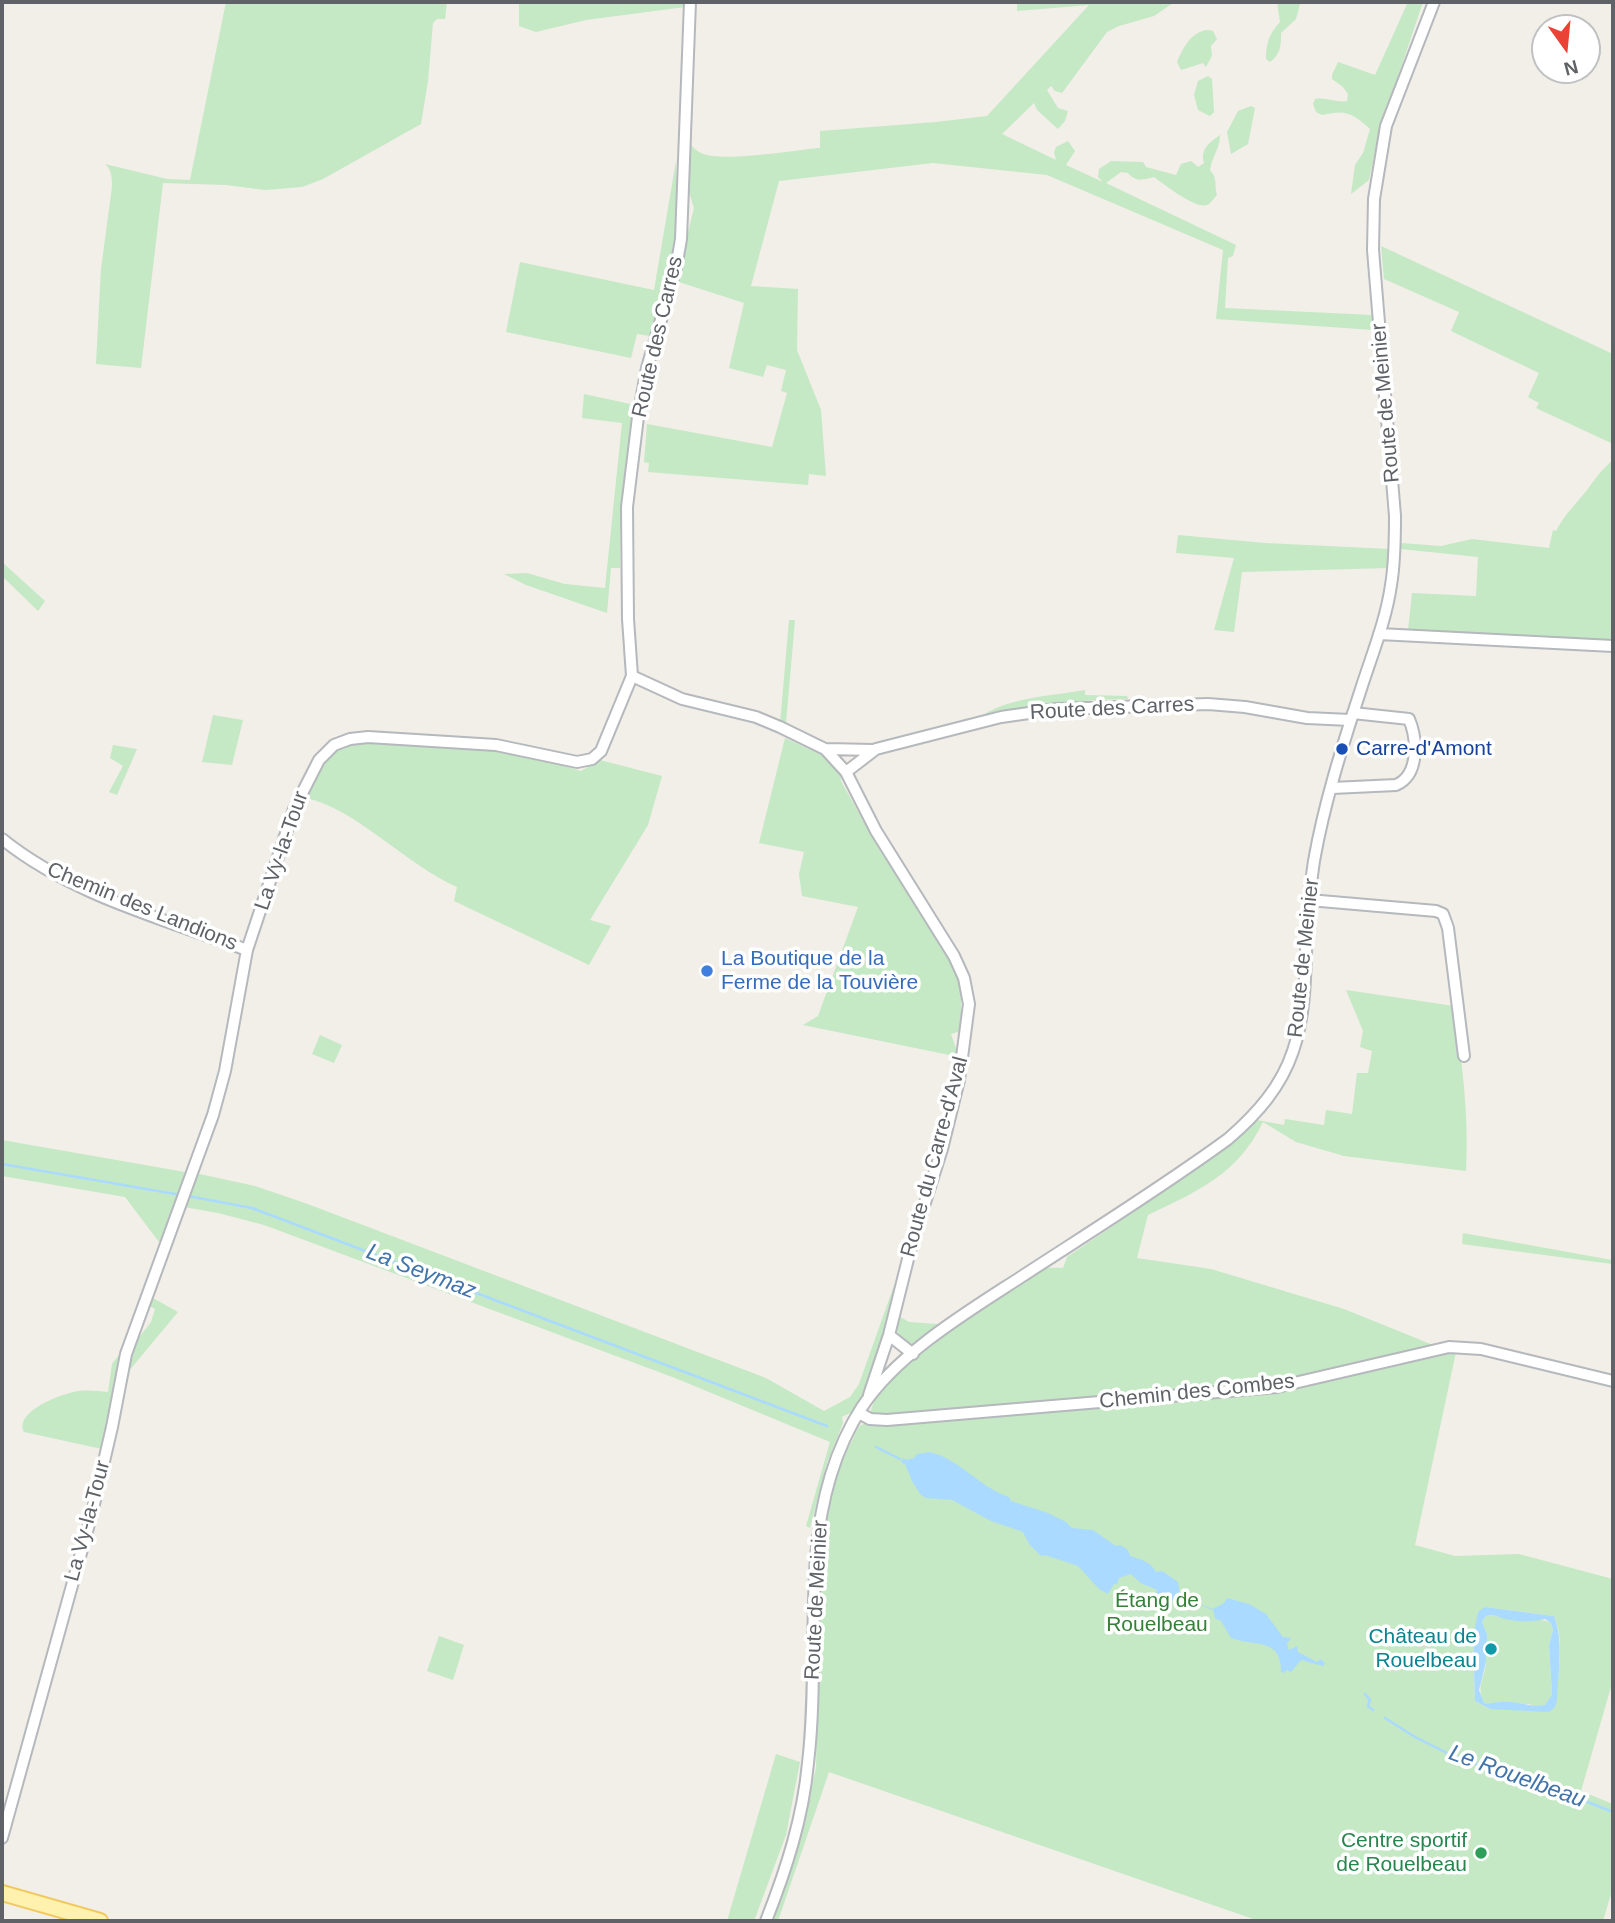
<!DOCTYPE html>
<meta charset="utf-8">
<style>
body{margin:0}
#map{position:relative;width:1615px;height:1923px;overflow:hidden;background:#f1efe8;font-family:Helvetica,sans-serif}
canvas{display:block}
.frame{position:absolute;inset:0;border:4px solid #5f6368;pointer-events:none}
.north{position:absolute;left:1531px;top:14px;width:70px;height:70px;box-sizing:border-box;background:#fff;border:2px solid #bfc1c3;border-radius:50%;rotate:165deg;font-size:19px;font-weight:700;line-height:28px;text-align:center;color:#5f6368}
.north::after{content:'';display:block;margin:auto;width:24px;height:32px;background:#ea4335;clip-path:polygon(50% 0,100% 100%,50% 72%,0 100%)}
</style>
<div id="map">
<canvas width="1615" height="1923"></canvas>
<div class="frame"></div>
<div class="north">N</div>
</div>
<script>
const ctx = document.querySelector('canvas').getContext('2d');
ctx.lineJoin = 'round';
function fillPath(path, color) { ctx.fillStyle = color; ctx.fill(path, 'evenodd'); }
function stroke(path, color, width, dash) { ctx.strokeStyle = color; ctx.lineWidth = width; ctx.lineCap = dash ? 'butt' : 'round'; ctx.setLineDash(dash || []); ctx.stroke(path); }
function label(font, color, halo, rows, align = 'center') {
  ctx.font = font + ' Helvetica,sans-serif'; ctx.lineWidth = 7; ctx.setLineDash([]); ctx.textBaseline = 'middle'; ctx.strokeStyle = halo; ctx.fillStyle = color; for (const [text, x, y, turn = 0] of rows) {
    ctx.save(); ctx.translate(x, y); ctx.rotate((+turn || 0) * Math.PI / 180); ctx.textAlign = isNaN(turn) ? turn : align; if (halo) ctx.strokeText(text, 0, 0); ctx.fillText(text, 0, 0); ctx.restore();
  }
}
fillPath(new Path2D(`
 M226,2H447L445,19H437L433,23L428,81L421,124L323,179L302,187L265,190L226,185L163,183L141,368L96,364L101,269L112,187C112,178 112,170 105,164L167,179L190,180Z
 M519,2H685V7L586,20L536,32L519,26Z
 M1017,2H1180L1173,3L1154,16L1119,26L1107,32L1062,93L1055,91L1051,86L1047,90L1058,108L1068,111L1065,121L1058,129L1037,110L1034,103L1002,134L1056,160L1054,152L1056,147L1068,141L1075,151L1066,165L1103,182L1098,177L1099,169L1111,161L1143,162L1146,167L1176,175L1181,164L1191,161L1198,167L1204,163C1200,149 1209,143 1220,135C1220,149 1212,156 1210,170C1218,179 1214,184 1217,195C1214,198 1212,201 1209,204C1198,212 1164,184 1154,177C1143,180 1135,182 1128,173L1121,172L1106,183L1236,245L1233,256L1228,258L1225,308L1372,315L1373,330L1216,319L1223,250L1047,175L933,163L779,181L751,286L798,289L797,350L821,410L826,476L809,474L808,485L648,472L649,463L644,462L647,424L772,447L787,393L781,391L786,370L767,365L763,377L729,368L744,303L676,281L694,208L688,189L689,142C692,146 696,151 701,153C723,163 793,150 820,148V131L936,122L987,116L1089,5L1017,11Z
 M1277,2H1298L1300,4L1296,19L1281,33C1281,45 1281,54 1270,62L1266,59C1266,43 1269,34 1280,22Z
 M1408,2H1423L1379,133L1369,180L1351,194L1355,165L1363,153L1370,129C1351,112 1345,110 1322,115L1316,112L1313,104L1315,99C1327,97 1336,103 1347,101L1348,94L1343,87L1332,79V75L1338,62L1375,75Z
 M1207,30L1213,31L1217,39L1211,46L1212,56L1206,67L1203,63L1181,70L1177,62C1183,48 1191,32 1207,30Z
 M1208,76L1212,79L1214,112L1210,116L1198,110L1194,95L1198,81Z
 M1251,106L1255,108L1248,144L1231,154L1227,132L1238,111Z
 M676,161L677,184H679L680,220L668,284H666L650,336L637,334L631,358L506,332L520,262L654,290Z
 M1381,246L1613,354V444L1536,408L1539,403L1528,397L1539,373L1451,331L1459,312L1384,279Z
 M584,394L635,405L620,535V568H611L607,613L526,585L504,574L527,573L565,584L605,588L622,423L582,418Z
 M1613,460V643L1408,630L1412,593L1476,596L1478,557L1401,549V543L1441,546L1472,539L1549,548L1553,530L1556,531C1564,515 1576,504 1587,490C1595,479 1602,469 1613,460Z
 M1178,535L1265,543L1390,549L1389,568L1242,572L1234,632L1214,630L1234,558L1176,553Z
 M2,562L45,601L38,611L2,576Z
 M789,620H795L786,723L780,724Z
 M1085,690V695L1127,696L1128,699L1093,700L1000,714L999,710L983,715C1012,697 1052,696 1085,690Z
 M213,715L243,720L232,765L202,762Z
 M785,738L820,754L840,770L841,781L879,849L951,959L961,985V1031L951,1034L959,1057L803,1025L818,1016L858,907L802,896L799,874L804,852L759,843Z
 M368,741L521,753L581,771L600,760L662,776L648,825L590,920L611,926L589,965L454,901L457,887C406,865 357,809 306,798C311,778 322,757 340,746C347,742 360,742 368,741Z
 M113,745L137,749L117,795L109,792L123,766L110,758Z
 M1346,990L1454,1006C1462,1061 1469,1115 1466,1171L1344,1156L1296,1142L1263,1122C1238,1174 1198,1191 1148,1215L1137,1258L1211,1269L1344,1309L1433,1345L1280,1383L876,1416L871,1413C871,1381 983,1309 1010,1291C1020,1284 1031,1274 1041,1270C1047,1267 1056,1268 1063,1268L1067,1257L1138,1209L1136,1207L1230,1145L1257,1120L1284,1125L1285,1119L1324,1125L1326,1110L1352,1114L1357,1073H1368L1372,1051L1360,1047L1363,1031Z
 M320,1035L342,1045L334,1063L312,1054Z
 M2,1140L185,1172L164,1237L159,1242L125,1197L2,1176Z
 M195,1173L255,1186L305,1203L766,1378L824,1411L850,1397L859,1384L902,1263C894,1293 873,1394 852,1412C849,1414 845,1415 842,1417L843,1423L827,1463L810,1528L806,1526L830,1442L675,1378L264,1225L218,1213L184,1207Z
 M1463,1233L1612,1260V1264L1462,1244Z
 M151,1297L178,1312L128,1372L133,1345L151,1322L155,1309L148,1305Z
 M897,1315L909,1322L938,1324L912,1344C896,1340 896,1330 897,1315Z
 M1443,1351L1456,1352L1415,1545L1455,1556L1519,1554L1613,1579V1680L1581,1791L1613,1804V1887L1603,1921H1259L829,1772L778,1921H770L799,1840L816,1768L821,1557L829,1499L838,1470L859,1426L866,1423L881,1425L1280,1390ZM1485,1607L1554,1616C1566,1643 1557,1678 1555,1707L1490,1709L1475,1701L1473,1638Z
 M121,1352L102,1449L24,1432C14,1412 59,1395 74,1392C85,1389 97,1391 108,1392L112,1364Z
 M1493,1615C1510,1622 1540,1616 1551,1623L1553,1630L1549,1645L1552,1696L1545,1706L1536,1707L1529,1704L1484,1703C1476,1685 1484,1680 1486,1663C1487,1647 1484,1636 1482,1622L1486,1616Z
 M439,1636L464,1645L453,1680L427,1671Z
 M776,1754L800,1762L786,1835L754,1921H727Z`), '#c5e8c5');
fillPath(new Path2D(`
 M930,1452C961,1460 979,1487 1009,1497L1011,1501L1048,1513L1066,1522L1072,1528L1093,1530L1116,1546L1120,1545L1128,1550L1130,1556C1143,1560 1149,1561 1156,1572L1162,1571L1178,1582L1180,1596L1213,1609L1224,1603L1227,1598L1249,1604L1266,1614L1283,1637L1291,1638L1287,1644L1289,1650L1297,1646L1298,1652L1317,1662L1320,1659L1325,1663L1323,1666L1301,1660L1291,1672L1286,1670L1284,1673L1281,1672C1282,1637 1254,1647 1231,1638L1221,1621L1215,1618L1213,1610L1181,1597C1169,1604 1168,1599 1156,1596L1157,1590L1141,1583L1131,1574L1119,1578L1117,1584H1114L1108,1594L1099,1589L1078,1566L1045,1555L1041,1556L1029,1544L1023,1532L991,1521L952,1500L926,1498L921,1495L913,1483L905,1464L901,1462L903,1458L906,1460L914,1458L917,1454Z
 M1485,1607L1554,1616C1564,1642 1558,1671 1557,1700L1555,1707L1549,1712L1490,1709L1475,1701L1473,1638L1478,1612ZM1493,1615C1510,1622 1528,1623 1545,1619L1551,1623L1553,1630L1549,1645L1552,1695L1545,1705C1533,1708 1521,1702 1508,1702C1500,1701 1492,1704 1484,1703L1479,1690L1486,1662L1487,1635L1482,1622L1486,1616Z`), '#aadaff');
stroke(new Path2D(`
 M2,1164L181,1195
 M188,1196L252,1208L827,1426
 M876,1447L900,1459
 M1365,1694L1370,1700L1368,1706L1373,1710
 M1385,1718L1415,1737L1453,1756L1570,1795L1613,1812`), '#aadaff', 2.5);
const minor = new Path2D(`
 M1379,634L1613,646
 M632,676L682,699L756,717L780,727L825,749L846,772L876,749L1001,717L1057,709L1208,704L1245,707L1307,718L1350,720
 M826,749L873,750
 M846,772L876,831L954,956L964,978L969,1004L959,1080L942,1149L911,1247L889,1335L869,1395
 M1332,788L1396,785C1420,775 1417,738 1409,719L1353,713
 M2,839C71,895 165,919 247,950
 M1309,900L1436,911L1443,914L1448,928L1464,1056
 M889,1335L913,1354
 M859,1413L870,1419L887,1420L1277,1387L1449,1347L1481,1349L1613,1381
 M2,1838L91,1517L112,1427L126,1354L213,1115L225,1071L247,950L294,809L319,760L334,745L350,739L368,737L496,745L577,762L592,759L601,751L632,676L628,619L627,507L638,417L647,368L676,268L681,239L690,2
 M766,1921C786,1870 803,1818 808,1763C816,1695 811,1626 816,1557C820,1504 833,1452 862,1407C898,1353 967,1312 1021,1277C1090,1232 1161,1188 1228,1139C1257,1114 1281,1087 1293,1051C1307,1010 1305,967 1307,924C1308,903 1311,882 1314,861C1324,804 1342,747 1360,692C1371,657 1386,621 1391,585C1395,562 1395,539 1395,516L1373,250L1374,199L1386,126L1434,2`);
const major = new Path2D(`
 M2,1893L100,1921`);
stroke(minor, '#b5b8bc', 14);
stroke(major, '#f2c960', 18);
stroke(minor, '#fff', 10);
stroke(major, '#fff2af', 14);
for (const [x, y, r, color] of [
 [1342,749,7,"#1a4fb4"],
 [707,971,7,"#3f7fe0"],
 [1491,1649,7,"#0f9aa8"],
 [1481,1853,7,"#2e9e5b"]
]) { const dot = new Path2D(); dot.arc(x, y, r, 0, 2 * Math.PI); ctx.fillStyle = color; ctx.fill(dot); stroke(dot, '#fff', 2.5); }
label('21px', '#5f6368', '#fff', [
 ["Route des Carres",658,337,-77],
 ["Route de Meinier",1386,403,-95],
 ["Route des Carres",1112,709,-3],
 ["La Vy-la-Tour",282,851,-71],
 ["Chemin des Landions",142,907,22],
 ["Route de Meinier",1304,958,-84],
 ["Route du Carre-d'Aval",935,1157,-75],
 ["Chemin des Combes",1197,1392,-6],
 ["La Vy-la-Tour",88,1521,-75],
 ["Route de Meinier",817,1600,-87]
]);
label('21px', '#164399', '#fff', [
 ["Carre-d'Amont",1356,749]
], 'left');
label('21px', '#366cbe', '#fff', [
 ["La Boutique de la",721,959],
 ["Ferme de la Touvière",721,983]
], 'left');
label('21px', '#348238', '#fff', [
 ["Étang de",1157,1601],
 ["Rouelbeau",1157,1625]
]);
label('21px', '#0d838f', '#fff', [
 ["Château de",1477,1637],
 ["Rouelbeau",1477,1661]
], 'right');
label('21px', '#27864d', '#fff', [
 ["Centre sportif",1467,1841],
 ["de Rouelbeau",1467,1865]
], 'right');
label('italic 23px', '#4174aa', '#fff', [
 ["La Seymaz",421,1272,21],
 ["Le Rouelbeau",1517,1777,20]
]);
</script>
